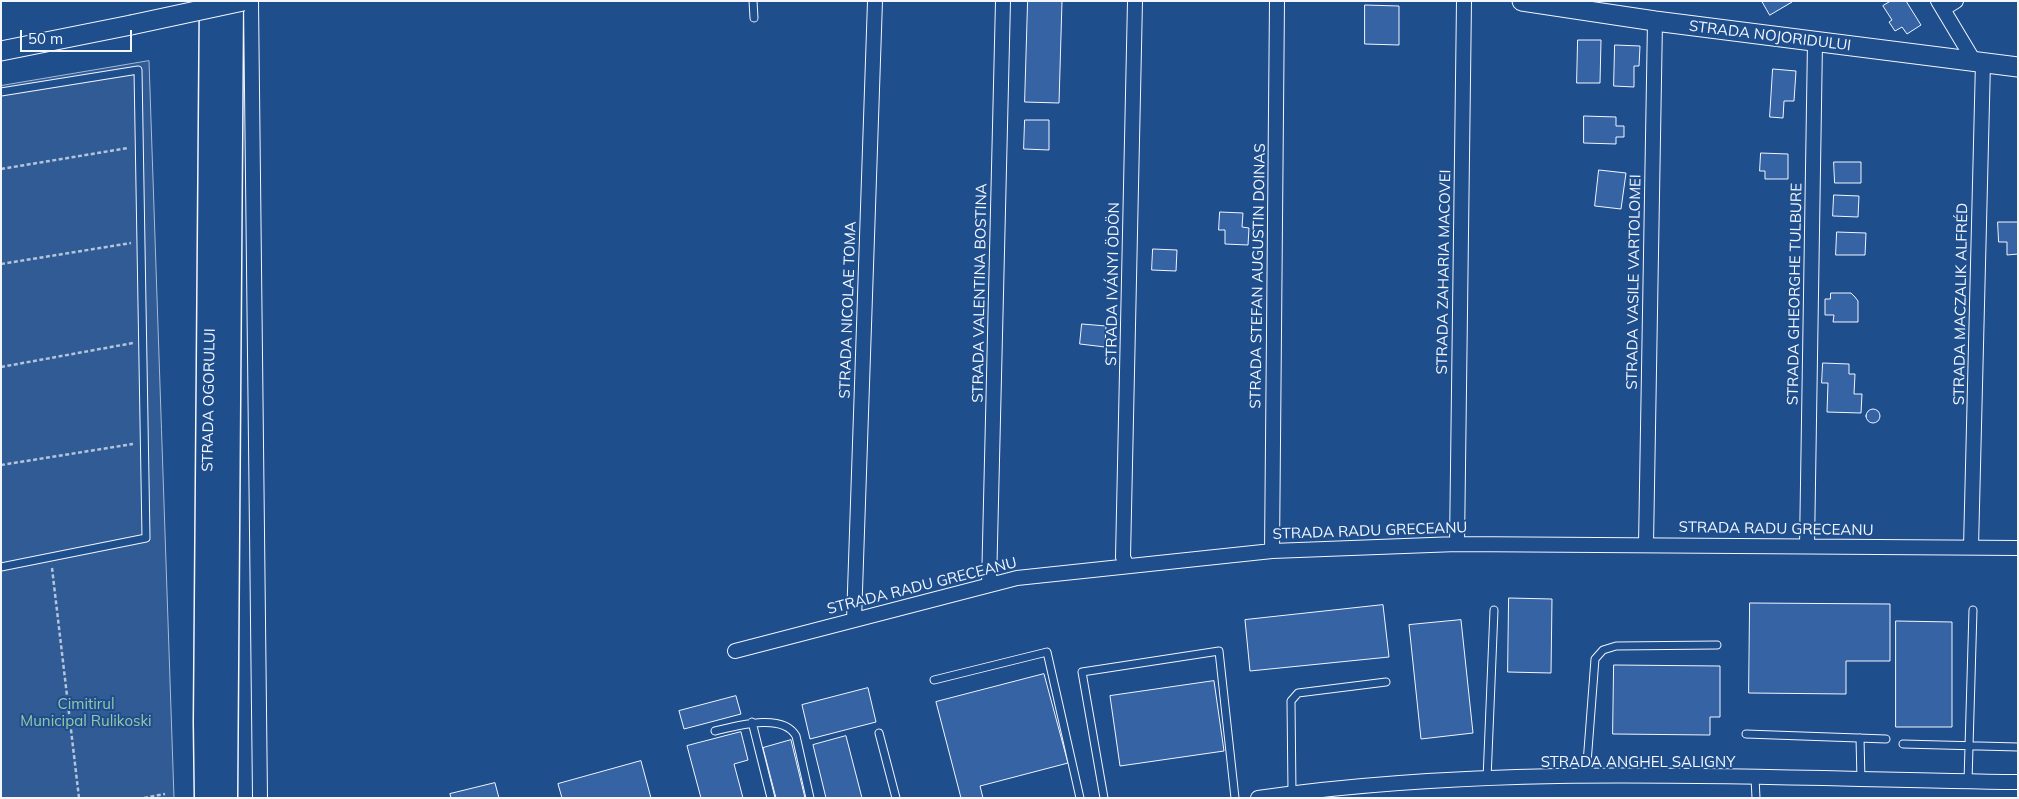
<!DOCTYPE html>
<meta charset="utf-8">
<style>
body{margin:0}
#map{position:relative;width:2019px;height:799px;overflow:hidden;background:#1f4e8c;font-family:Mulish,sans-serif}
canvas{display:block}
.frame{position:absolute;inset:0;border:2px solid #f2f6ff;pointer-events:none}
.scale{position:absolute;left:20px;top:30px;width:112px;height:22px;box-sizing:border-box;border:2px solid #f2f6ff;border-top:0;padding-left:6px;font-size:15px;line-height:18px;white-space:nowrap;color:#f2f6ff;-webkit-text-stroke:4px #1f4e8c;paint-order:stroke}
</style>
<div id="map">
<canvas width="2019" height="799"></canvas>
<div class="frame"></div>
<div class="scale">50 m</div>
</div>
<script>
const ctx = document.querySelector('canvas').getContext('2d');
ctx.lineJoin = 'round';
function fillPath(path, color) { ctx.fillStyle = color; ctx.fill(path, 'evenodd'); }
function stroke(path, color, width, dash) { ctx.strokeStyle = color; ctx.lineWidth = width; ctx.lineCap = dash ? 'butt' : 'round'; ctx.setLineDash(dash || []); ctx.stroke(path); }
function label(font, color, halo, rows, align = 'center') {
  ctx.font = font + ' Mulish,sans-serif'; ctx.lineWidth = 4; ctx.setLineDash([]); ctx.textBaseline = 'middle'; ctx.strokeStyle = halo; ctx.fillStyle = color; for (const [text, x, y, turn = 0] of rows) {
    ctx.save(); ctx.translate(x, y); ctx.rotate((+turn || 0) * Math.PI / 180); ctx.textAlign = isNaN(turn) ? turn : align; if (halo) ctx.strokeText(text, 0, 0); ctx.fillText(text, 0, 0); ctx.restore();
  }
}
const built = new Path2D(`
 M149,61L174,798H1V86Z`);
fillPath(built, '#305b95');
stroke(built, '#a8bbd7', 1);
const building = new Path2D(`
 M1028,1H1062L1059,103L1025,102Z
 M1762,1H1792V2L1770,15Z
 M1891,1H1906L1921,25L1907,34L1902,27L1895,31L1889,22L1892,20L1883,6Z
 M1365,5L1399,6V45L1365,44Z
 M1578,40H1601L1600,83H1577Z
 M1615,45L1640,46L1639,66H1634V87L1614,86Z
 M1773,69L1796,71L1794,101H1784L1783,118L1770,117Z
 M1584,116L1616,117V126H1624V137H1616V144L1584,143Z
 M1025,120H1049V150L1024,149Z
 M1761,153L1788,154V179H1765V171H1760Z
 M1834,162H1861V183H1835Z
 M1599,170L1626,173L1621,209L1595,206Z
 M1834,195L1859,196L1858,217L1833,216Z
 M1220,212L1243,213L1242,227L1249,228L1248,245L1225,244V230H1219Z
 M1998,222H2018V254L2007,255V242H1999Z
 M1837,232L1866,233L1865,255H1836Z
 M1153,249L1177,250L1176,271L1152,270Z
 M1831,293H1851L1855,297L1858,301V322H1833L1834,315H1825V299H1830Z
 M1082,324L1106,326L1105,347L1080,344Z
 M1823,363L1849,364V374H1855L1854,394H1862L1861,413L1827,412L1828,383H1822Z
 M1866 416a7 7 0 1 1 14 0a7 7 0 1 1-14 0Z
 M1509,598L1552,599L1551,673L1508,672Z
 M1750,603L1890,604V661H1846V694L1749,693Z
 M1383,605L1389,657L1250,671L1245,620Z
 M1461,620L1473,733L1421,739L1409,625Z
 M1896,621L1952,622V727H1896Z
 M1614,665L1720,666V717H1710V735L1613,734Z
 M1044,674L1068,763L980,786L983,798H961L936,702Z
 M1214,681L1224,751L1120,766L1110,696Z
 M868,688L876,722L810,739L802,705Z
 M736,696L741,714L684,729L679,711Z
 M741,732L748,760L734,764L743,798H701L687,746Z
 M846,736L862,798H826L813,745Z
 M791,740L805,798H776L763,748Z
 M641,761L651,798H562L558,784Z
 M495,783L499,798H451L450,794Z`);
fillPath(building, '#3563a3');
stroke(building, '#f2f6ff', 1);
const service = new Path2D(`
 M753,1L754,18
 M1,92L138,70L146,538L1,567
 M934,680L1047,652L1080,798
 M752,722L771,798
 M715,731C736,726 783,712 796,736L810,798
 M879,733L896,798
 M1746,734L1886,739
 M1860,738L1861,780
 M1903,744L2018,747
 M1586,776L1595,659L1603,650L1616,646L1717,645
 M1755,778L1756,798
 M1487,779L1494,610
 M1968,781L1973,610
 M1292,793L1291,701L1298,693L1386,682
 M1104,798L1082,672L1219,651L1235,798`);
const minor = new Path2D(`
 M251,1L260,798
 M1938,1L1974,61
 M1943,9L1956,1
 M1457,544L1464,1
 M1646,544L1655,21
 M1807,546L1815,42
 M1971,547L1983,62
 M1272,551L1277,1
 M1127,566L1123,557L1135,1
 M989,585L1003,1
 M854,620L875,1
 M735,651L1017,578L1272,551L1457,544L2018,548
 M1258,798C1509,762 1765,779 2018,782`);
const secondary = new Path2D(`
 M1522,1L1655,21L2018,67
 M1,51L131,25`);
const trunk = new Path2D(`
 M206,798L205,722L211,1
 M226,798L232,1`);
stroke(service, '#f2f6ff', 9);
stroke(minor, '#f2f6ff', 16);
stroke(secondary, '#f2f6ff', 21);
stroke(trunk, '#f2f6ff', 25);
stroke(new Path2D(`
 M1,169L128,148
 M1,264L131,243
 M1,367L133,343
 M1,465L133,444
 M52,568L79,798
 M144,798L165,794`), '#b3c4dc', 2.5, [4, 2.5]);
stroke(service, '#1f4e8c', 7);
stroke(minor, '#1f4e8c', 14);
stroke(secondary, '#1f4e8c', 19);
stroke(trunk, '#1f4e8c', 22);
const secondaryBridge = new Path2D(`
 M131,25L243,1`);
stroke(secondaryBridge, '#f2f6ff', 21, []);
stroke(secondaryBridge, '#1f4e8c', 19);
label('15px', '#f2f6ff', '#1f4e8c', [
 ["STRADA NOJORIDULUI",1770,36,7],
 ["STRADA ZAHARIA MACOVEI",1444,272,-89],
 ["STRADA STEFAN AUGUSTIN DOINAS",1258,276,-89],
 ["STRADA VASILE VARTOLOMEI",1634,282,-89],
 ["STRADA IVÁNYI ÖDÖN",1113,284,-89],
 ["STRADA VALENTINA BOSTINA",980,293,-89],
 ["STRADA GHEORGHE TULBURE",1795,294,-89],
 ["STRADA MACZALIK ALFRÉD",1961,304,-89],
 ["STRADA NICOLAE TOMA",848,310,-88],
 ["STRADA OGORULUI",209,400,-89],
 ["STRADA RADU GRECEANU",1776,529,1],
 ["STRADA RADU GRECEANU",1370,531,-2],
 ["STRADA RADU GRECEANU",922,586,-14],
 ["STRADA ANGHEL SALIGNY",1638,762]
]);
label('15px', '#97c8a6', '#1f4e8c', [
 ["Cimitirul",86,704],
 ["Municipal Rulikoski",86,721]
]);
</script>
